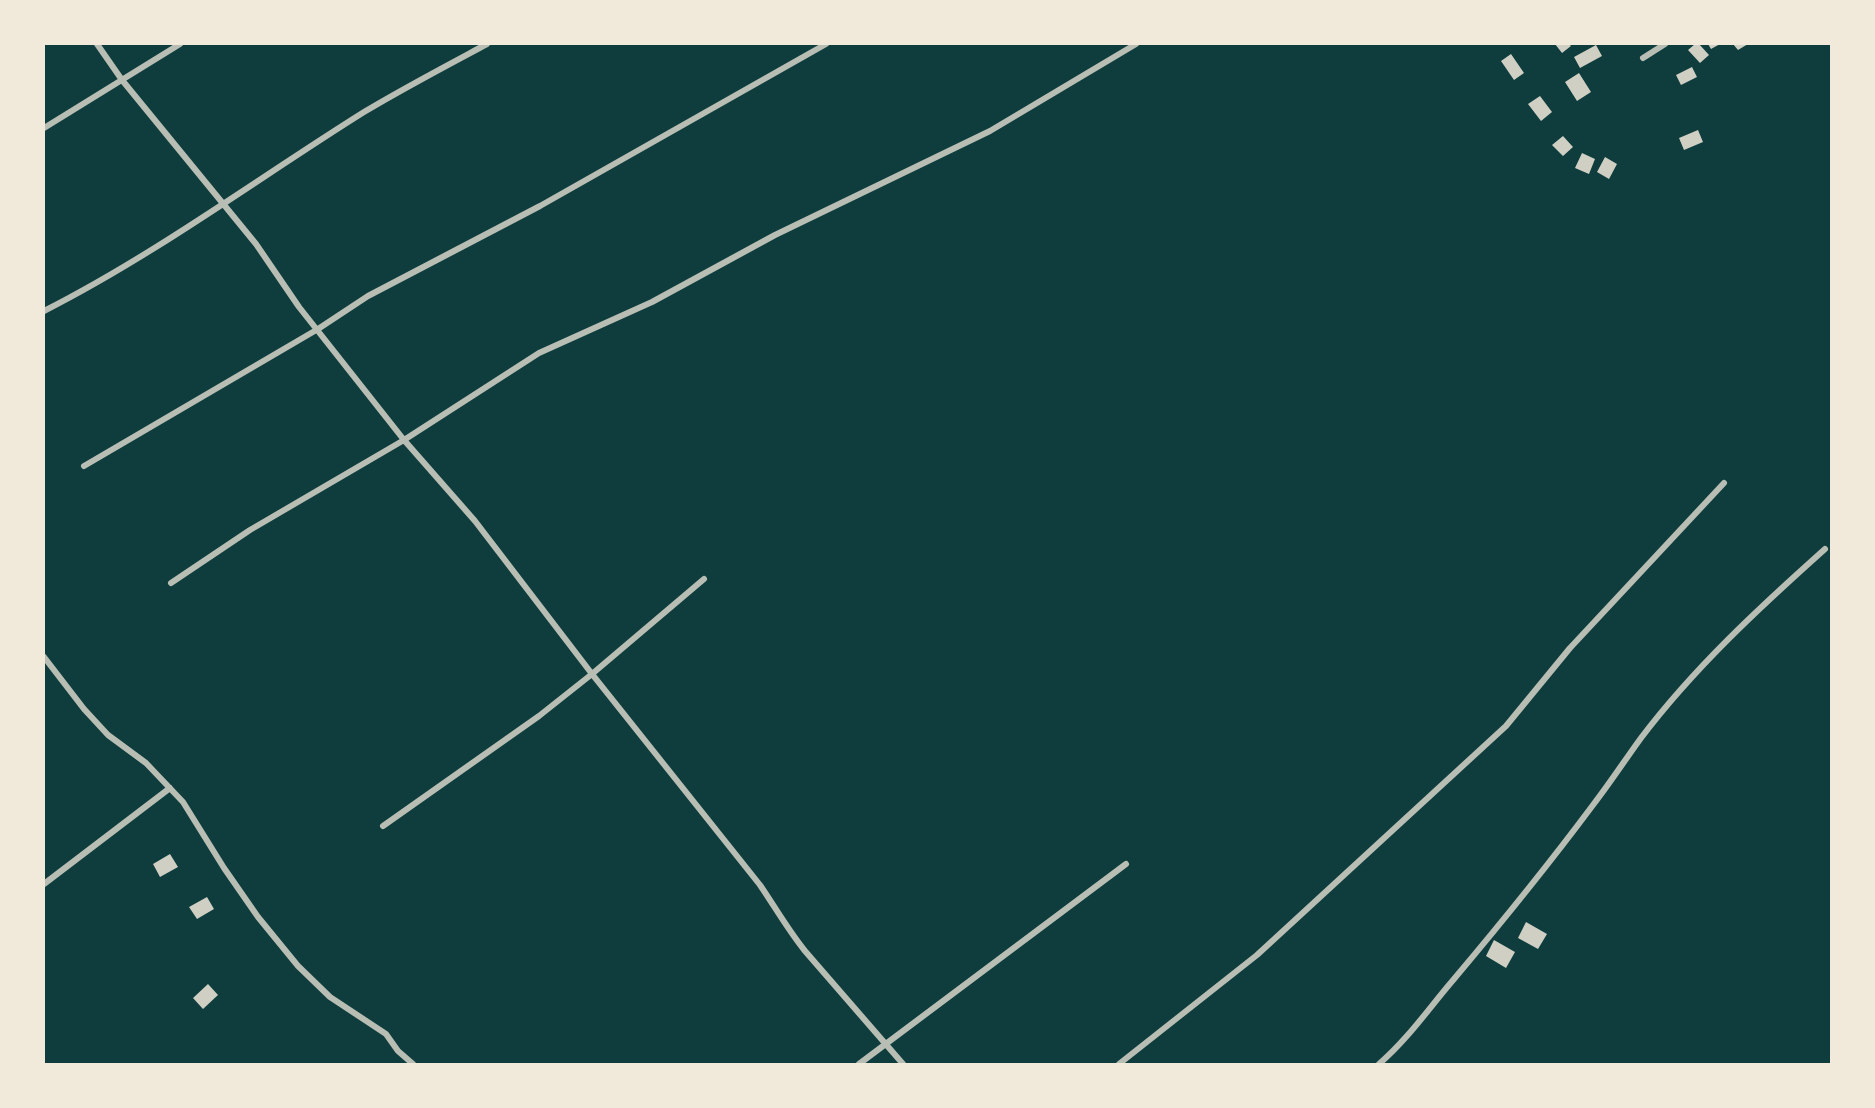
<!DOCTYPE html>
<style>
body{margin:0}
#map{position:relative;width:1875px;height:1108px;overflow:hidden;background:#0f3d3e;font-family:"Sofia Sans Condensed",sans-serif}
canvas{display:block}
.frame{position:absolute;inset:0;border:45px solid #f1e9da;pointer-events:none}
</style>
<div id="map">
<canvas width="1875" height="1108"></canvas>
<div class="frame"></div>
</div>
<script>
const ctx = document.querySelector('canvas').getContext('2d');
ctx.lineJoin = 'round';
function fillPath(path, color) { ctx.fillStyle = color; ctx.fill(path, 'evenodd'); }
function stroke(path, color, width, dash) { ctx.strokeStyle = color; ctx.lineWidth = width; ctx.lineCap = dash ? 'butt' : 'round'; ctx.setLineDash(dash || []); ctx.stroke(path); }
fillPath(new Path2D(`
 M1555,44H1569L1571,46L1562,53Z
 M1695,44H1699L1709,55L1700,63L1688,50Z
 M1708,44H1720L1711,49Z
 M1733,44H1748L1738,50Z
 M1596,45L1602,56L1580,68L1574,57Z
 M1511,54L1524,73L1514,80L1501,61Z
 M1692,67L1697,77L1681,85L1676,75Z
 M1579,73L1591,92L1577,101L1565,82Z
 M1540,96L1552,112L1541,121L1528,104Z
 M1698,130L1703,142L1684,150L1679,138Z
 M1563,136L1573,147L1563,156L1552,145Z
 M1582,153L1595,159L1589,174L1575,168Z
 M1605,157L1617,164L1609,179L1597,172Z
 M170,854L178,867L160,877L153,864Z
 M207,897L214,909L197,919L189,907Z
 M1526,922L1547,934L1538,949L1518,938Z
 M1494,940L1515,952L1506,968L1486,956Z
 M208,984L218,995L203,1009L193,998Z`), '#cfcfc3');
stroke(new Path2D(`
 M97,44L122,80L256,244L299,307L404,440L475,521L592,674L760,885C775,907 788,930 805,951L903,1064
 M1643,58L1665,44
 M44,128L180,44
 M44,311C156,254 257,179 364,112C404,88 446,66 487,44
 M84,466L318,329L368,296L540,206L826,44
 M171,583L250,530L404,440L539,353L652,302L775,235L990,131L1136,44
 M44,657L84,709L108,735L146,763L183,802L224,868L258,917L298,966L330,997L386,1034L398,1051L413,1064
 M383,826L539,716L592,674L704,579
 M44,884L170,788
 M859,1064L1126,864
 M1119,1064L1257,955L1506,726L1570,648L1724,483
 M1379,1064C1408,1039 1429,1008 1454,979C1502,922 1549,864 1593,805C1610,783 1625,760 1641,738C1694,668 1759,608 1825,549`), '#b8beb3', 6);
</script>
